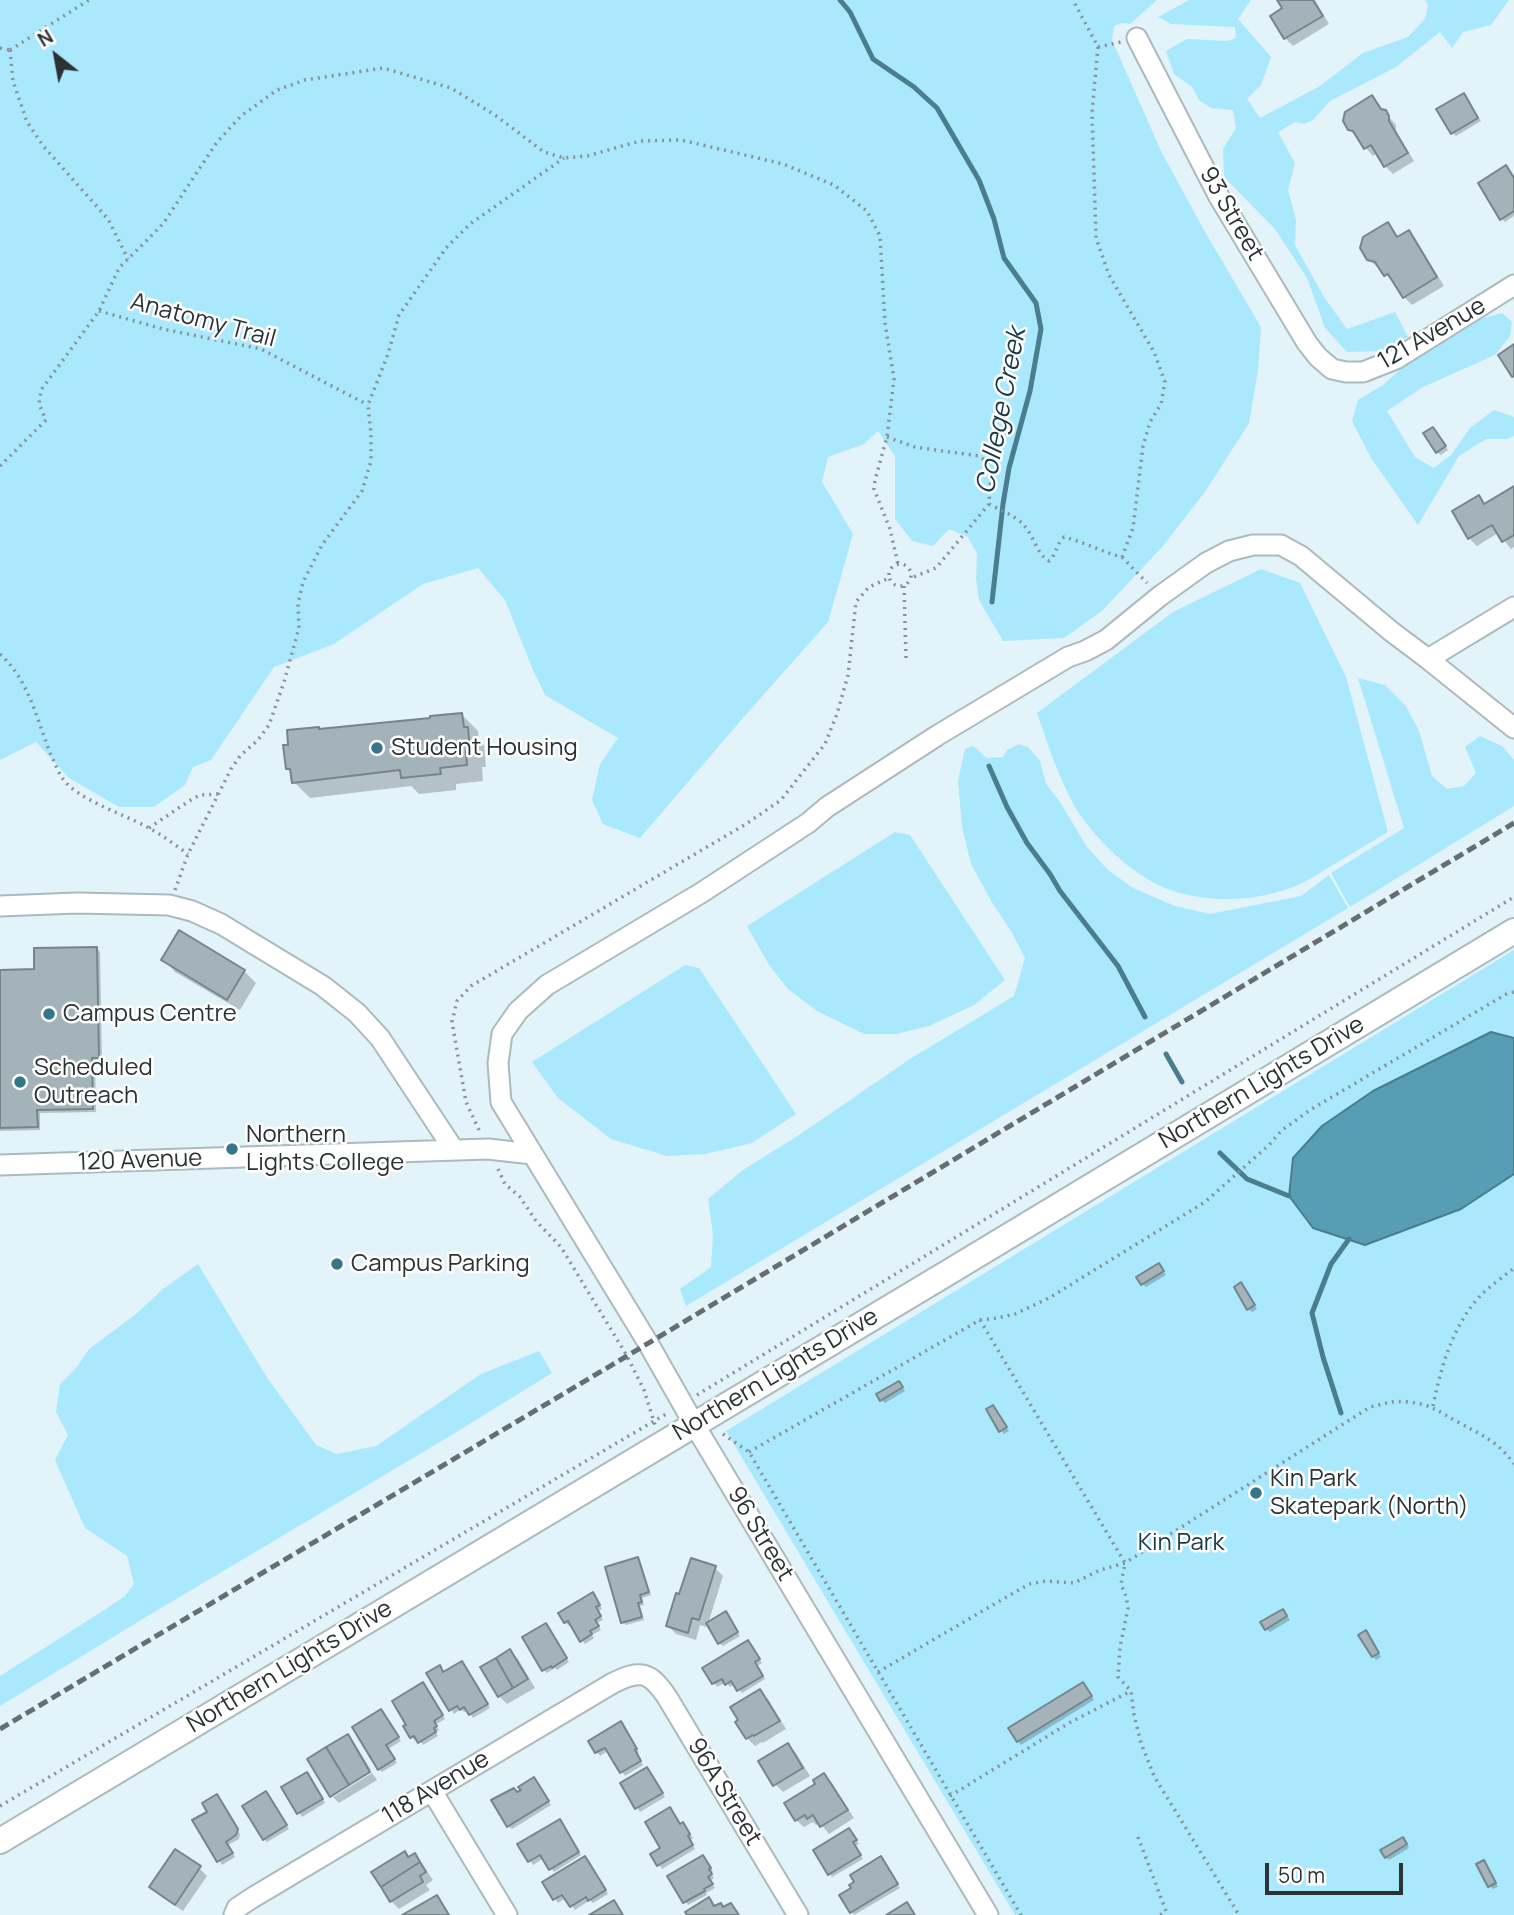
<!DOCTYPE html>
<style>
body{margin:0}
#map{position:relative;width:1514px;height:1915px;overflow:hidden;background:#e2f3f9;font-family:Manrope,sans-serif}
canvas{display:block}
.north{position:absolute;left:21px;top:21px;width:70px;height:70px;-webkit-text-stroke:5px #fff;paint-order:stroke;rotate:329deg;font-size:19px;font-weight:700;line-height:28px;text-align:center;color:#2c3234}
.north::after{content:'';display:block;margin:auto;width:24px;height:32px;background:#2c3234;clip-path:polygon(50% 0,100% 100%,50% 72%,0 100%)}
.scale{position:absolute;left:1265px;top:1863px;width:138px;height:32px;box-sizing:border-box;border:4px solid #2c3234;border-top:0;padding-left:9px;font-size:21px;line-height:24px;white-space:nowrap;color:#2c3234;-webkit-text-stroke:5px #fff;paint-order:stroke}
</style>
<div id="map">
<canvas width="1514" height="1915"></canvas>
<div class="north">N</div>
<div class="scale">50 m</div>
</div>
<script>
const ctx = document.querySelector('canvas').getContext('2d');
ctx.lineJoin = 'round';
function fillPath(path, color) { ctx.fillStyle = color; ctx.fill(path, 'evenodd'); }
function stroke(path, color, width, dash) { ctx.strokeStyle = color; ctx.lineWidth = width; ctx.lineCap = dash ? 'butt' : 'round'; ctx.setLineDash(dash || []); ctx.stroke(path); }
function label(font, color, halo, rows, align = 'center') {
  ctx.font = font + ' Manrope,sans-serif'; ctx.lineWidth = 5; ctx.setLineDash([]); ctx.textBaseline = 'middle'; ctx.strokeStyle = halo; ctx.fillStyle = color; for (const [text, x, y, turn = 0] of rows) {
    ctx.save(); ctx.translate(x, y); ctx.rotate((+turn || 0) * Math.PI / 180); ctx.textAlign = isNaN(turn) ? turn : align; if (halo) ctx.strokeText(text, 0, 0); ctx.fillText(text, 0, 0); ctx.restore();
  }
}
fillPath(new Path2D(`
 M0,0H1157L1130,24L1122,23L1114,26L1112,40L1162,153L1205,232L1261,327L1258,370L1249,423L1205,492L1163,546L1102,611L1064,638L1003,641L979,600L976,579L977,554L968,537L949,529L933,546L912,541L895,519V456L878,431L864,444L828,457L822,482L853,534L828,622L743,718L640,838L603,824L592,800L600,764L618,738L545,695L533,670L505,600L478,568L423,584L334,644L274,667L211,760L193,767L185,785L154,807H119L69,778L36,742L0,760Z
 M1189,0H1251L1238,19L1271,57L1261,85L1247,99L1260,118L1320,86L1363,53L1408,37L1425,19L1428,5L1425,0H1509L1491,25L1463,32L1452,48L1440,32L1396,67L1330,101L1313,120L1304,124L1295,122L1278,132L1295,163L1288,190L1296,220L1295,245L1324,297L1347,329L1395,312L1408,337L1381,351L1347,352L1325,328L1307,278L1275,229L1224,177L1223,149L1236,128L1233,110L1211,108L1199,100L1192,87L1174,74L1166,51L1187,39L1227,41L1236,38L1235,27L1171,24L1158,17Z
 M1502,313L1512,322L1510,336L1495,355L1423,387L1387,411L1415,457L1434,468L1451,455L1470,428L1494,410L1514,417V436L1507,439H1486L1459,456L1418,525L1371,458L1352,421L1358,400L1383,385L1409,362L1480,319Z
 M1261,569L1300,583L1346,677L1388,832C1368,844 1348,856 1328,868C1318,874 1307,881 1296,886C1256,902 1205,904 1165,888C1131,874 1094,838 1075,807C1058,777 1048,744 1037,713L1173,612Z
 M1358,678L1385,685L1406,706L1419,731L1432,776L1447,789L1464,786L1476,773L1465,747L1480,736L1502,746L1514,760V806L1350,907L1331,873L1404,828Z
 M1019,744L1028,747L1040,761L1046,784L1060,802L1087,847L1108,870L1133,888L1175,906L1210,914L1301,896L1329,875L1348,908L686,1306L680,1289L711,1267L713,1234L708,1199L743,1170L799,1135L910,1059L1014,996L1025,958L1011,931L993,904L971,864L962,826L958,781L965,749L973,746L987,758L1003,757L1007,750Z
 M895,832L910,835L1005,980L974,1005L929,1026L896,1034H864L817,1011L788,989L769,965L747,926Z
 M1514,950V1915H1015L726,1431Z
 M685,965L699,968L796,1114L752,1143L705,1154L667,1156L611,1139L558,1098L532,1062Z
 M198,1264L266,1376L316,1445L337,1454L376,1446L481,1374L539,1351L552,1373L450,1436L146,1617L0,1706V1676L106,1609L125,1596L134,1584L127,1556L85,1528L55,1460L68,1435L56,1412L60,1384L77,1367L89,1349L136,1314L163,1289Z`), '#aae8fd');
const water = new Path2D(`
 M1491,1032L1514,1038V1174L1461,1209L1365,1245L1313,1228L1289,1196L1293,1158L1322,1126L1373,1091Z`);
fillPath(water, '#579db4');
stroke(water, '#4a7d8e', 2);
fillPath(new Path2D(`
 M1279,0H1315L1329,24L1293,46L1285,38L1272,17L1285,9Z
 M1372,97L1396,125V131L1414,161L1393,174L1385,166L1378,153L1373,156L1349,129Z
 M1467,98L1481,121L1456,136L1452,133Z
 M1514,178V216L1505,222L1501,218Z
 M1388,224L1399,238L1408,232L1416,240L1444,286L1412,305L1404,297L1395,282L1393,283L1381,268L1377,267L1369,259Z
 M1436,432L1448,450L1441,455L1437,452Z
 M1514,488V547L1511,549L1498,533L1477,546L1469,538L1479,498L1486,505Z
 M462,715L478,731L479,740L484,745L486,767H482L483,781L456,784V790L419,794L411,786L310,798L294,782L293,774L287,768L320,731Z
 M96,948L100,952L102,1060H95L96,1112L40,1113V1130L0,1131V971L36,970Z
 M163,959L244,971L256,983L240,1010L175,972Z
 M1162,1269L1166,1275L1146,1287L1143,1284Z
 M1244,1288L1257,1309L1252,1312L1249,1309Z
 M902,1386L905,1391L885,1403L881,1400Z
 M993,1407L1009,1431L1004,1434L988,1410Z
 M638,1559L641,1563L651,1595L642,1598L644,1605L640,1606L644,1620L626,1625L623,1622Z
 M715,1568L723,1576L707,1627L700,1625L696,1640L676,1634L668,1626Z
 M596,1598L602,1609L598,1611L603,1620L597,1623L601,1630L592,1635L594,1638L585,1644L571,1624L569,1626L565,1622Z
 M726,1614L740,1636L723,1646L719,1643Z
 M1286,1614L1290,1620L1270,1632L1266,1629Z
 M549,1629L569,1662L557,1670L555,1668L547,1673L544,1670Z
 M1369,1636L1381,1657L1376,1660L1373,1656Z
 M751,1646L762,1663L757,1666L765,1679L742,1693L735,1684L730,1687L726,1682L717,1687L705,1668Z
 M510,1652L518,1659L535,1688L507,1704L499,1696L482,1668Z
 M465,1666L490,1708L473,1718L468,1710L464,1712L461,1709L454,1714L429,1674L443,1671L444,1673Z
 M426,1688L445,1719L436,1724L439,1730L436,1732L438,1736L423,1745L418,1739L415,1741L412,1737L406,1727Z
 M1087,1688L1094,1700L1021,1745L1018,1741Z
 M760,1691L768,1699L786,1729L763,1743L762,1742L755,1746L747,1738Z
 M381,1711L401,1741L388,1749L397,1763L382,1772L379,1769Z
 M624,1727L639,1753L637,1754L643,1765L625,1776L608,1751L600,1756L590,1741Z
 M347,1737L355,1744L371,1770L331,1794Z
 M788,1745L796,1753L810,1776L783,1792L775,1784Z
 M650,1772L665,1797L640,1812L622,1784Z
 M372,1773L377,1780L339,1803L333,1797Z
 M824,1775L832,1783L854,1818L829,1834L820,1823L816,1825L813,1822L804,1827L796,1820Z
 M310,1777L325,1803L302,1817L283,1788Z
 M537,1783L551,1805L512,1829L508,1826L517,1794Z
 M269,1796L289,1829L267,1842L264,1839Z
 M220,1800L240,1834L239,1839L228,1845L235,1857L222,1865L194,1821L209,1812Z
 M563,1824L581,1855L554,1872L544,1858L533,1865L520,1844Z
 M681,1826L686,1828L693,1838L690,1840L695,1849L662,1869L653,1855L663,1849Z
 M852,1834L859,1844L855,1846L863,1859L832,1877L829,1873Z
 M1406,1842L1409,1848L1389,1860L1386,1857Z
 M415,1855L422,1863L433,1880L426,1885L430,1890L399,1909L391,1901L409,1859Z
 M585,1858L608,1894L593,1903L590,1900L575,1910L566,1898L558,1903L544,1883Z
 M706,1860L713,1872L711,1873L714,1878L710,1881L715,1888L706,1893L707,1895L688,1905L685,1901Z
 M884,1862L900,1888L854,1915L851,1912L853,1889Z
 M1478,1865H1487L1498,1887L1493,1889L1490,1886Z
 M199,1868L207,1876L183,1911L159,1895L151,1887Z`), '#0003');
stroke(new Path2D(`
 M840,0L850,12L873,59L914,87L937,108L979,180L994,219L1004,258L1036,303L1041,329L1030,391L1009,468L1003,504L992,602
 M989,766L1007,807L1027,843L1050,874L1060,891L1118,966L1145,1017
 M1166,1054L1182,1082
 M1220,1153L1247,1179L1289,1196
 M1341,1413L1323,1357L1312,1313L1331,1264L1349,1239`), '#4a7d8e', 5);
const building = new Path2D(`
 M1277,0H1313L1323,16L1284,39L1270,16L1282,8Z
 M1464,93L1478,118L1451,134L1436,109Z
 M1372,95L1381,109L1386,110L1389,116V121L1408,153L1384,167L1371,145L1364,149L1353,131L1348,130L1343,121L1345,112Z
 M1506,165L1514,178V211L1500,220L1478,183Z
 M1388,222L1397,237L1409,230L1437,277L1403,298L1388,274L1384,276L1375,262L1367,260L1360,248L1363,237Z
 M1514,344V376L1512,377L1498,355Z
 M1433,427L1446,446L1436,453L1423,433Z
 M1514,486V535L1502,542L1492,525L1468,539L1452,511L1479,495L1484,504Z
 M462,713L464,727H468L470,751H466L467,765L440,768L441,774L401,778L400,770L292,783L290,769H286L283,745H288L287,730L319,727V729L430,718V716Z
 M179,930L245,970L227,1000L161,960Z
 M97,947L99,1058H92L93,1109L37,1110L38,1127L0,1128V970L34,969V948Z
 M1159,1263L1164,1271L1141,1285L1136,1277Z
 M1241,1282L1255,1305L1247,1310L1234,1287Z
 M899,1381L903,1387L880,1401L876,1394Z
 M993,1405L1007,1427L999,1432L986,1409Z
 M638,1557L649,1592L640,1595L642,1602L638,1603L642,1617L621,1623L605,1567Z
 M691,1558L716,1566L699,1620L692,1618L688,1633L666,1626L676,1593L679,1594Z
 M593,1592L600,1605L596,1607L601,1616L595,1620L599,1626L590,1631L592,1634L580,1642L568,1621L564,1623L558,1613Z
 M1283,1609L1287,1616L1265,1630L1260,1622Z
 M726,1611L738,1632L718,1644L706,1623Z
 M546,1623L567,1658L552,1668L551,1666L542,1671L522,1637Z
 M1366,1630L1379,1653L1372,1657L1358,1635Z
 M748,1640L760,1659L755,1662L763,1676L737,1691L731,1681L725,1685L722,1679L712,1684L702,1668Z
 M510,1649L528,1679L513,1688L496,1658Z
 M496,1658L513,1688L498,1697L480,1667Z
 M462,1661L488,1704L469,1715L464,1707L460,1710L457,1706L449,1711L426,1673L440,1665L443,1672Z
 M423,1682L443,1715L434,1721L437,1726L434,1728L436,1732L418,1743L414,1736L410,1738L403,1726L406,1725L392,1701Z
 M1083,1682L1092,1696L1017,1742L1008,1728Z
 M760,1689L780,1721L754,1736L753,1735L746,1739L735,1722L738,1720L730,1707Z
 M381,1709L399,1737L386,1745L395,1759L378,1770L352,1727Z
 M621,1721L637,1749L635,1750L641,1761L620,1773L605,1748L595,1753L588,1741Z
 M348,1734L370,1772L349,1785L326,1747Z
 M788,1743L803,1768L773,1786L758,1761Z
 M326,1747L349,1785L330,1797L307,1759Z
 M647,1767L663,1793L635,1809L620,1783Z
 M307,1772L323,1799L297,1814L281,1787Z
 M824,1773L848,1810L820,1827L813,1815L807,1819L805,1815L795,1821L784,1803L815,1784L813,1780Z
 M534,1777L549,1801L507,1827L491,1800L514,1788L517,1792L521,1790L518,1787Z
 M266,1791L287,1825L263,1840L242,1806Z
 M217,1794L238,1829L236,1835L226,1842L233,1853L217,1862L192,1820L207,1812L202,1803Z
 M670,1807L680,1824L683,1822L690,1834L688,1836L693,1845L657,1866L650,1854L660,1848L645,1822Z
 M560,1819L579,1852L549,1870L540,1855L528,1862L517,1844Z
 M849,1828L857,1840L853,1842L861,1855L828,1875L813,1850Z
 M1403,1837L1407,1844L1385,1858L1380,1850Z
 M175,1849L201,1866L175,1905L149,1887Z
 M405,1851L408,1857L415,1853L420,1862L381,1887L371,1872Z
 M703,1855L711,1868L709,1869L712,1874L708,1877L713,1884L704,1889L705,1891L683,1903L667,1876Z
 M585,1856L606,1890L588,1901L586,1897L570,1907L562,1895L553,1900L542,1882Z
 M881,1856L898,1884L850,1913L839,1895L851,1888L849,1885L854,1882L850,1875Z
 M1484,1860L1496,1883L1488,1887L1476,1864Z
 M420,1862L426,1872L420,1876L423,1882L390,1902L381,1887Z
 M437,1895L449,1915H402Z
 M709,1897L714,1906L721,1903L723,1907L731,1903L739,1915H687L685,1912Z
 M614,1900L623,1915H589Z
 M907,1902L915,1915H886Z`);
fillPath(building, '#a4b3b9');
stroke(building, '#76858a', 2);
const minor = new Path2D(`
 M1137,38L1218,195L1307,343L1318,357L1332,369L1346,372H1363L1396,359L1514,285
 M1428,659L1514,607
 M0,906L77,903L169,905L192,911L221,924L323,986L357,1013L380,1038L454,1150
 M0,1165L488,1149L532,1154
 M432,1791L507,1915
 M234,1915L237,1908L252,1898L613,1683C641,1669 650,1672 667,1697L798,1915
 M988,1915L694,1424L648,1343L501,1102L498,1063L502,1034L518,1011L547,985L701,893L808,823L827,807L938,735L1068,657L1085,651L1106,640L1160,596L1206,563L1229,551L1253,545H1281L1301,556L1392,632L1428,659L1514,728`);
const major = new Path2D(`
 M0,1841L954,1269L1514,931`);
stroke(minor, '#aababf', 23);
stroke(major, '#aababf', 28);
stroke(new Path2D(`
 M1098,47L1121,42
 M0,48L10,50
 M10,50L13,81L27,122L44,147L108,219L128,259
 M10,50L89,0
 M99,311L163,329L261,349L368,405
 M887,437L915,447L979,456L987,462L991,471L989,504L936,568L911,578
 M0,466L46,420L39,404L41,390L99,311L119,268L163,224L217,142L241,116L277,90L305,80L383,68L451,88L495,115L544,152L564,158L587,156L640,141L681,140L783,164L834,185L867,211L880,236L885,323L894,379L887,437L875,480L874,489L890,529L898,564
 M989,504C1000,510 1015,516 1023,524C1034,535 1036,554 1049,561C1057,554 1056,544 1064,537C1084,542 1102,552 1122,557L1133,528L1143,446L1150,422L1161,404L1165,382L1154,352L1109,275L1096,238L1092,112L1098,47L1073,0
 M1122,557L1147,583
 M889 575a11 11 0 1 1 22 0a11 11 0 1 1-22 0Z
 M904,586L906,658
 M0,654C30,682 36,718 51,755C55,763 58,772 63,779C78,800 124,814 147,827C161,834 175,845 188,854
 M149,828L189,801L200,795L218,794
 M175,890L188,854L231,769L240,756L258,740L269,725L284,682L299,628L298,604L303,582L322,545L362,491L371,461V434L368,405L388,354L399,315L446,248L470,224L564,158
 M479,1130L466,1102L452,1022L457,1001L471,986L746,824L781,800L825,744L837,714L848,675L856,602L869,587L889,578
 M498,1169L505,1184L520,1197L536,1221L561,1247L627,1356L644,1390L655,1425
 M980,1320L1125,1563L1121,1584L1126,1596L1128,1608L1120,1647L1118,1677L1131,1691L1134,1715L1141,1743L1154,1776L1239,1915
 M697,1395L1514,897
 M1433,1406C1441,1367 1452,1327 1480,1296C1490,1286 1503,1277 1514,1268
 M723,1434L749,1452L1021,1915
 M749,1452L980,1320L997,1318L1015,1314L1049,1298L1205,1202L1269,1145L1281,1131L1310,1110L1508,993L1514,992
 M878,1672L1029,1584L1046,1581L1074,1583L1100,1570L1125,1563L1370,1407C1383,1404 1394,1400 1408,1402C1431,1404 1439,1412 1458,1422C1481,1435 1498,1441 1514,1464
 M950,1796L1069,1723L1131,1691
 M0,1806L666,1414
 M1138,1837L1166,1911L1160,1915`), '#869296', 3.5, [2, 5]);
stroke(minor, '#fff', 19);
stroke(major, '#fff', 24);
stroke(new Path2D(`
 M0,1729L627,1356L1514,823`), '#656e71', 5, [10, 5]);
for (const [x, y, r, color] of [
 [377,748,7,"#36768a"],
 [49,1014,7,"#36768a"],
 [20,1082,7,"#36768a"],
 [232,1149,7,"#36768a"],
 [337,1264,7,"#36768a"],
 [1256,1493,7,"#36768a"]
]) { const dot = new Path2D(); dot.arc(x, y, r, 0, 2 * Math.PI); ctx.fillStyle = color; ctx.fill(dot); stroke(dot, '#fff', 2.5); }
label('24px', '#2c3234', '#fff', [
 ["93 Street",1231,214,60],
 ["Anatomy Trail",203,321,15],
 ["121 Avenue",1432,334,-30],
 ["Northern Lights Drive",1262,1083,-31],
 ["120 Avenue",140,1161,-2],
 ["Northern Lights Drive",776,1375,-31],
 ["96 Street",760,1534,59],
 ["Northern Lights Drive",290,1667,-31],
 ["118 Avenue",436,1788,-31],
 ["96A Street",724,1792,59]
]);
label('24px', '#2c3234', '#fff', [
 ["Student Housing",391,748],
 ["Campus Centre",63,1014],
 ["Scheduled",34,1068],
 ["Outreach",34,1096],
 ["Northern",246,1135],
 ["Lights College",246,1163],
 ["Campus Parking",351,1264],
 ["Kin Park",1270,1479],
 ["Skatepark (North)",1270,1507]
], 'left');
label('24px', '#193b45', '#fff', [
 ["Kin Park",1181,1543]
]);
label('italic 26px', '#183a45', '#fff', [
 ["College Creek",1002,411,-79]
]);
</script>
